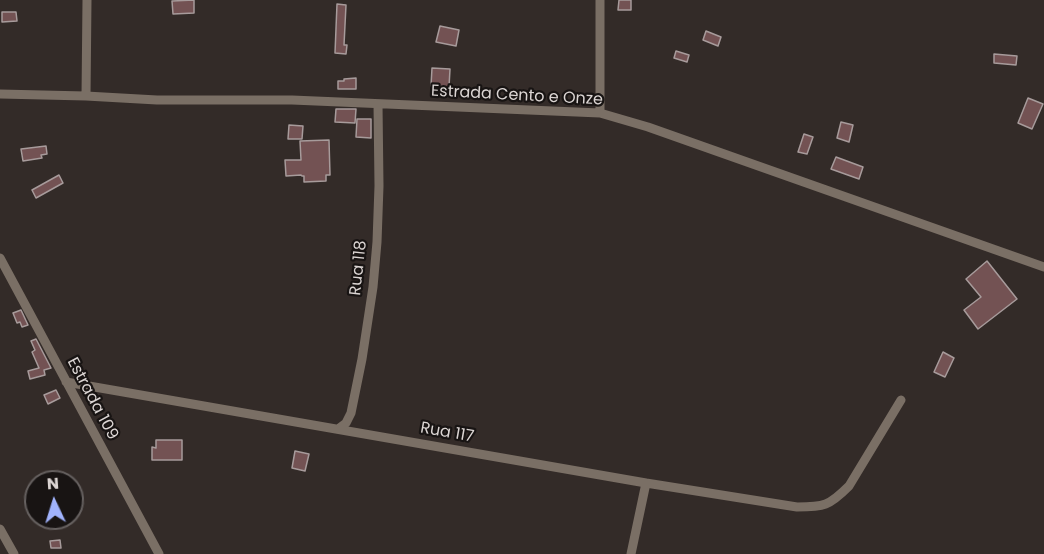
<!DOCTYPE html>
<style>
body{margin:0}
#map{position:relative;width:1044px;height:554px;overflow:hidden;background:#332b28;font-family:Poppins,sans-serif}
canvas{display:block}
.north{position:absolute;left:24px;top:470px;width:60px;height:60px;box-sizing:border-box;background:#181413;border:2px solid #666160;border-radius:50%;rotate:356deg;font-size:16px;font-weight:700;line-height:24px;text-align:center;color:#dbd5d3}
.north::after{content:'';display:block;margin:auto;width:21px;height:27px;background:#a1b3fd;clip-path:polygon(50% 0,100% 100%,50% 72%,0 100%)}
</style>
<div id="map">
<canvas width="1044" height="554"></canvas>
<div class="north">N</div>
</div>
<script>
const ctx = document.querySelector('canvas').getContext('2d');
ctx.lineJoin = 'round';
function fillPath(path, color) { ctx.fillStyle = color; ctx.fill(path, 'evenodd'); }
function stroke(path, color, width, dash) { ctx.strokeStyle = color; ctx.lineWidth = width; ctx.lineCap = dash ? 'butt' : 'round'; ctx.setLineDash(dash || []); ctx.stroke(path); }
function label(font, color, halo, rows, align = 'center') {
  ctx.font = font + ' Poppins,sans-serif'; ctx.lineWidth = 4.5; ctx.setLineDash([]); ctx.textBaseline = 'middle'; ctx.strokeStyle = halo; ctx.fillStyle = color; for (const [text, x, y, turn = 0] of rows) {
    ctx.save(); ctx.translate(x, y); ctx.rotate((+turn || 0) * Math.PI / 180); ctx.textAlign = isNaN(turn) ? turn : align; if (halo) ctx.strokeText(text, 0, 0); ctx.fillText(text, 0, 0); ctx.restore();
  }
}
const building = new Path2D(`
 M194,0V13L173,14L172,1Z
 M619,0H631V10H618Z
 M337,4L346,5L344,45H347L346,54L335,53Z
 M2,12H16L17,21L2,22Z
 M440,26L459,30L456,46L436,42Z
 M706,31L721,37L718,46L703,40Z
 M676,51L689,55L687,62L674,58Z
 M994,54L1017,56L1016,65L994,63Z
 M432,68L450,69L449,87L431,86Z
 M356,78V89H338V81H344V79Z
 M1028,98L1043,104L1032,129L1018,123Z
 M336,109H356L355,123L335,122Z
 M357,119H371V138L356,137Z
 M841,122L853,125L849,142L837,138Z
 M289,125L303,126L302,139H288Z
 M804,134L813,137L807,154L798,152Z
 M329,140L330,175H326V181L304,182V176H302L301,175L286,176L285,160H301L300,141Z
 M46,146L47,154L41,155L42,158L23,161L21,149Z
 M836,157L863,167L859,179L831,169Z
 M59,175L63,183L36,198L32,190Z
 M987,261L1017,299L978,329L964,310L981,297L966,279Z
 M21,310L28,325L22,327L20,322L17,323L13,313Z
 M36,339L51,368L44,370L45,375L30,379L28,371L39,368L32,352L35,350L31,341Z
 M943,352L954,358L945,377L934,372Z
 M56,390L60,398L48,404L44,395Z
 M156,440H182V460H152V447L156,448Z
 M295,451L309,454L305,471L292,468Z
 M60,540L61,548H51L50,541Z`);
fillPath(building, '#735253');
stroke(building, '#a79b9b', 1.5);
stroke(new Path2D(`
 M600,0V113
 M0,94L86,96L157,100H292L600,113L648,127L1044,267
 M86,96L87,0
 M0,258L159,554
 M66,382L646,483L797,507C824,507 829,506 849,486L901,400
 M338,429L346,423L351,413L362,359L373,287L377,242L379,186L378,104
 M0,529L14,554
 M631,554L646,483`), '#7a6f65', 9);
label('16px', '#dbd5d3', '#181413', [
 ["Estrada Cento e Onze",517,96,3],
 ["Rua 118",359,268,-84],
 ["Estrada 109",92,399,62],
 ["Rua 117",447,433,10]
]);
</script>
